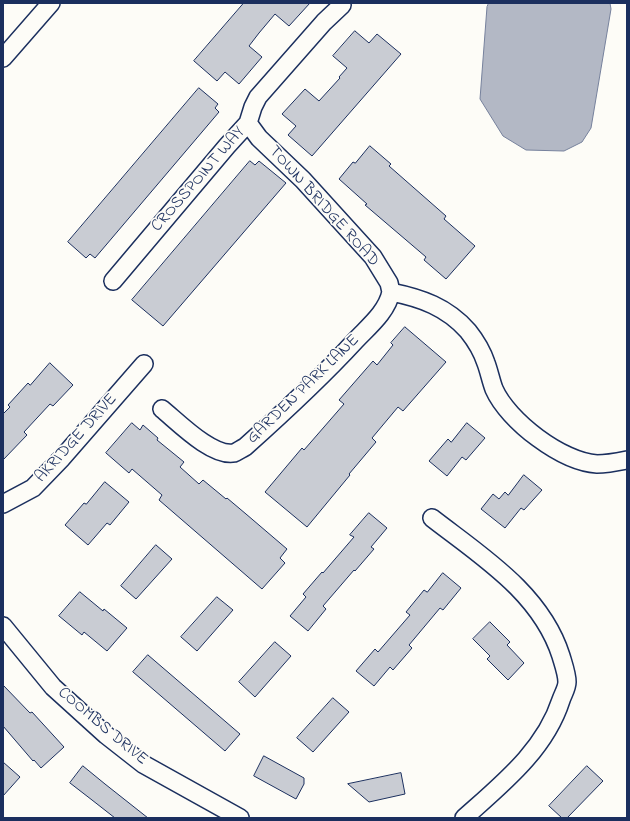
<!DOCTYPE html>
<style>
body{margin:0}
#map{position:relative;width:630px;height:821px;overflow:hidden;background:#fdfcf7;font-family:"Indie Flower",sans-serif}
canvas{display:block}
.frame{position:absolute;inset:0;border:4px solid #1b2f5e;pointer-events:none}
</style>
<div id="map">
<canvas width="630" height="821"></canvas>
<div class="frame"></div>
</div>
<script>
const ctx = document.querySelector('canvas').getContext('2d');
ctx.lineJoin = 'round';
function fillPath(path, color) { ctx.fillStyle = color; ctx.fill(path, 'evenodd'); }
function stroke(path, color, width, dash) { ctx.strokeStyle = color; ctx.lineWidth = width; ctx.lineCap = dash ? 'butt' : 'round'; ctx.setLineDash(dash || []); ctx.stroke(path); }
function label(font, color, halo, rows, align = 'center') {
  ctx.font = font + ' "Indie Flower",sans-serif'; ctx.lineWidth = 3.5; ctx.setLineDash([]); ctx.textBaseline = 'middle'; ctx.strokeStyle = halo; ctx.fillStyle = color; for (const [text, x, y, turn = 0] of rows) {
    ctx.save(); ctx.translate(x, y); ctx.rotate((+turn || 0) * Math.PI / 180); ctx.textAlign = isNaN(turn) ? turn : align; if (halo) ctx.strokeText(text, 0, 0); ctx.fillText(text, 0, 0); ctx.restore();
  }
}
const water = new Path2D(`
 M489,3H610L611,9L591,128L582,142L564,151L526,150L503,136L480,99L487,7Z`);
fillPath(water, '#b3b8c5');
stroke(water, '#76819c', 1);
const building = new Path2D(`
 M244,3H310L289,26L275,14L259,33L249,46L262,57L239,84L225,72L217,81L194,61Z
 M355,31L369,43L377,34L401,54L312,156L288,135L296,126L282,114L305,89L319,101L340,78L339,77L347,68L333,56Z
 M199,88L218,104L215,108L219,112L95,258L90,254L86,258L68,242Z
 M370,146L391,164L389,166L446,216L444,219L475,246L446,279L424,260L426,257L365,205L367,204L339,179L353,162L355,163Z
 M250,161L255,165L259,161L286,183L163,326L132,300Z
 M405,327L446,362L403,411L398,407L372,438L376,442L349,474L350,475L307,527L265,492L302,448L304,450L344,404L339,400L373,361L377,365L393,345L391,343Z
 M50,363L73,385L53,406L50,404L24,432L27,435L3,460V414L10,407L8,405L28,383L30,385Z
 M132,423L140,430L143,425L158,438L157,440L184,462L180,467L199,484L203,480L226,499L227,498L246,514L287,549L280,558L285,563L262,589L159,500L162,495L132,469L129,473L106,453Z
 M467,423L485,438L466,460L462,457L447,476L429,461L448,439L451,442Z
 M524,475L542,490L524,510L521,508L505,528L481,509L493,494L499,499L505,492L508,495Z
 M105,482L129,502L110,525L107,523L88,545L65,525L84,503L86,504Z
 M369,513L387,528L371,547L374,549L355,571L354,570L323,606L326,609L308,631L290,616L306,597L303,594L322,572L323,573L354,537L350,535Z
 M156,545L172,559L136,599L121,586Z
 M443,573L461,588L443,610L440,608L409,645L412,648L393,670L390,667L374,686L356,671L375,649L378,652L410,615L406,612L424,590L427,592Z
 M80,592L103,611L104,609L127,628L107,651L84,632L82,635L59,616Z
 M217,597L233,610L197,651L181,637Z
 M490,622L510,642L507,645L524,663L508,680L487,659L490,656L473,639Z
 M275,642L291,656L255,697L239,682Z
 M148,655L240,734L225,751L133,672Z
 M3,685L30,713L32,712L64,747L41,768L34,760L33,761L3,726Z
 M333,698L349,712L313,752L297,738Z
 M264,756L304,778V784L296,799L254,776Z
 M3,762L20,777L3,796Z
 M83,766L105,784L148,818H115L92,800L70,783Z
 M587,766L603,781L567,818H562L549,806Z
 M401,773L405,794L369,802L348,784Z`);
fillPath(building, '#c9ccd3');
stroke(building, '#1b2f5e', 1);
const street = new Path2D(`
 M3,58L51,3
 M248,123L259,138L303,180L373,257L389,283L391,292C421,298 447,307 468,331C476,341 482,351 486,363C489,371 491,381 494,389C508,421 562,462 597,464C607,464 617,462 627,460
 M113,281L227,146L248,123L253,107L258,97L324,22L342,5
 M162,409C178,422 212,457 234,453C237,452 241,449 245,447C283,413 320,379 355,341C368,327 387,312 391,292
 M3,504L33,488L62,458L144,364
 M432,518C481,556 541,593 561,656C563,663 567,674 567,682C567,688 563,694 561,700C545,750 502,784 464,818
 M3,626L53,687L106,735L143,764L240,818`);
stroke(street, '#1b2f5e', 20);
stroke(street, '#fdfcf7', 17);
label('17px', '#1b2f5e', '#fdfcf7', [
 ["CROSSPOINT WAY",199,180,-49],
 ["TOWN BRIDGE ROAD",323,207,48],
 ["GARDEN PARK LANE",304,390,-44],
 ["AKRIDGE DRIVE",77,439,-48],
 ["COOMBS DRIVE",102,727,40]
]);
</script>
